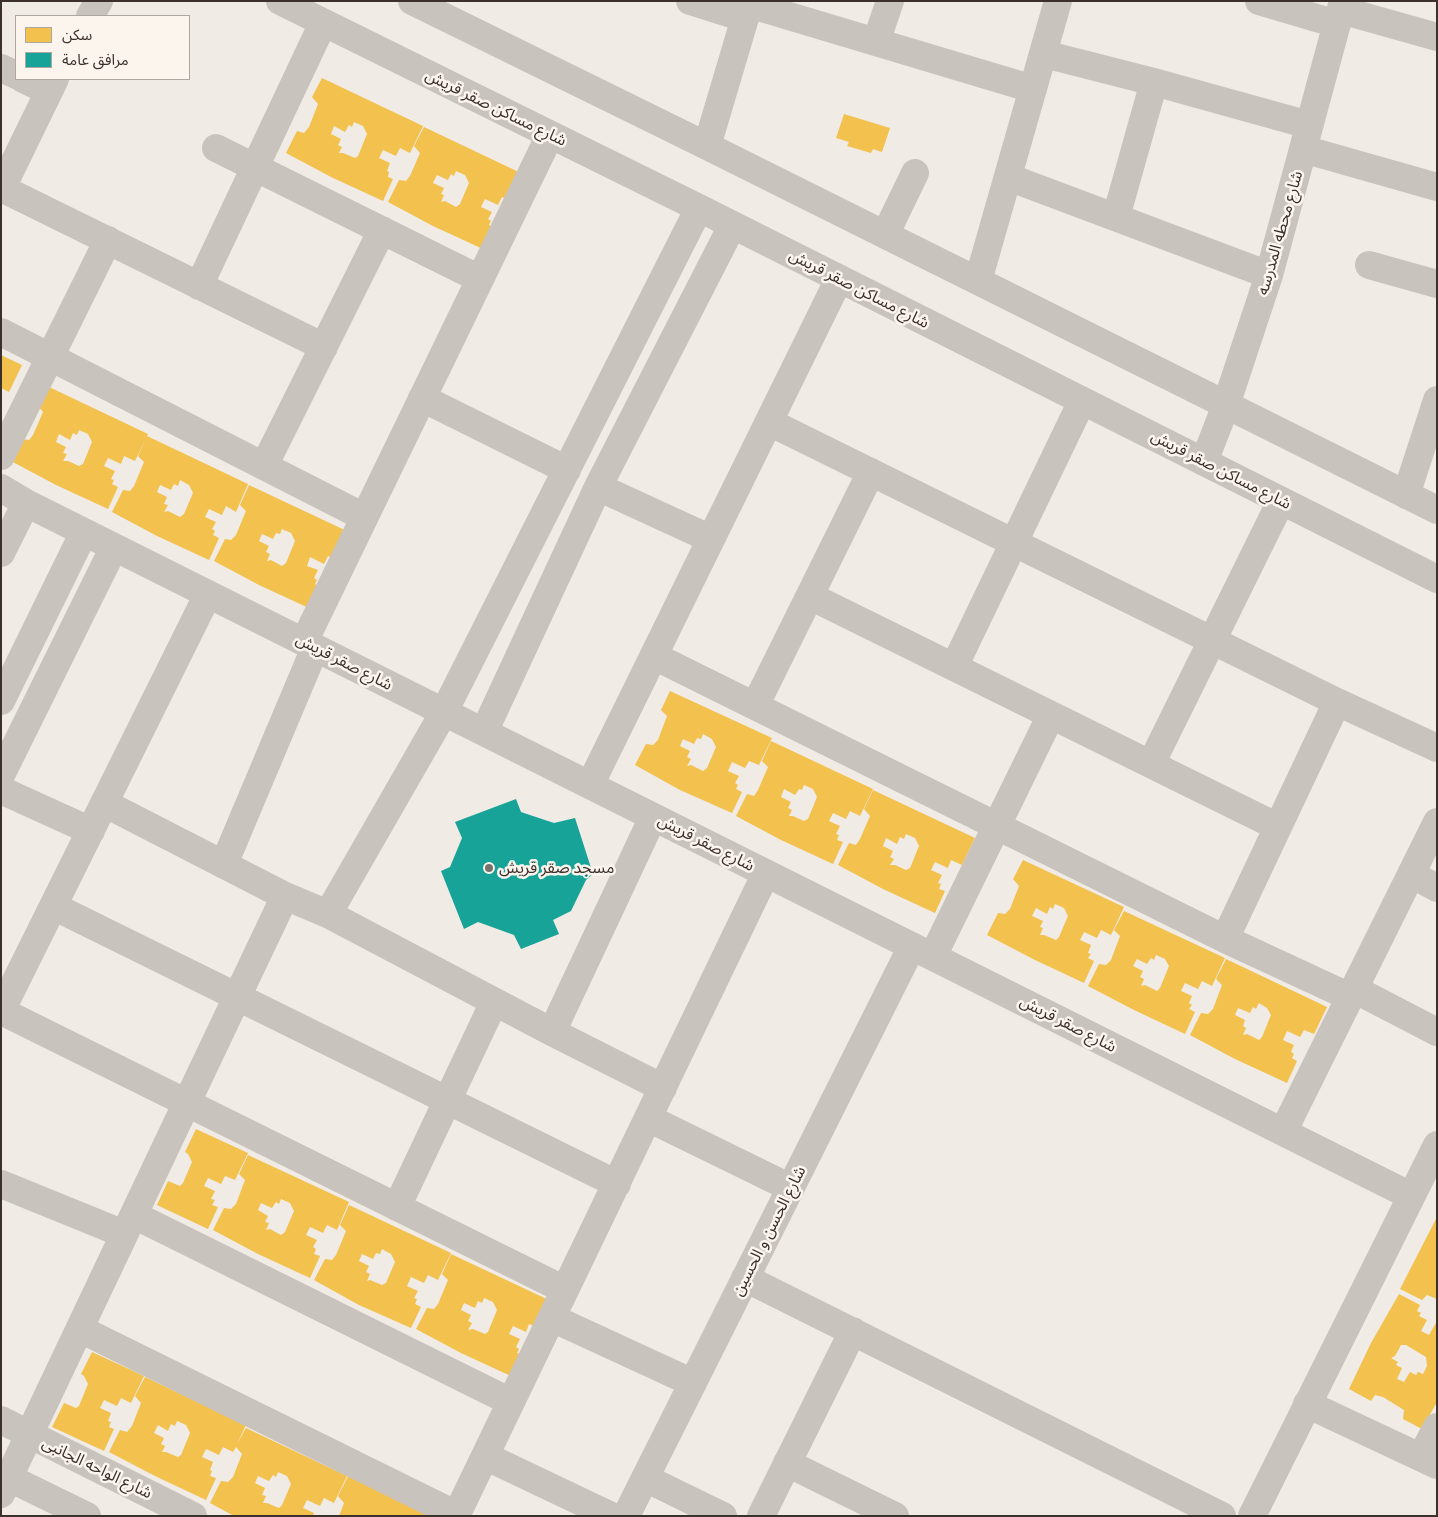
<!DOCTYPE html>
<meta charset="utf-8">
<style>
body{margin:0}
#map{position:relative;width:1438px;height:1517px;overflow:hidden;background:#f0ebe5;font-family:"Public Sans","Noto Sans Arabic",sans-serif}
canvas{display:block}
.frame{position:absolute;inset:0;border:2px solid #3b302b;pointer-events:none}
.legend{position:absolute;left:15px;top:15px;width:175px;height:65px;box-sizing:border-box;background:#fbf5ee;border:1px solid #aea6a0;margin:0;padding:6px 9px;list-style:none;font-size:15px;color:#3b302b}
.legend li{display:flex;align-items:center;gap:10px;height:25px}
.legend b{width:25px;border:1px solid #aea6a0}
</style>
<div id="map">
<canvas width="1438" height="1517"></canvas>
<div class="frame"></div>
<ul class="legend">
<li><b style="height:14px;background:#f2c14e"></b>سكن</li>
<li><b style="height:14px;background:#17a398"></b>مرافق عامة</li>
</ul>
</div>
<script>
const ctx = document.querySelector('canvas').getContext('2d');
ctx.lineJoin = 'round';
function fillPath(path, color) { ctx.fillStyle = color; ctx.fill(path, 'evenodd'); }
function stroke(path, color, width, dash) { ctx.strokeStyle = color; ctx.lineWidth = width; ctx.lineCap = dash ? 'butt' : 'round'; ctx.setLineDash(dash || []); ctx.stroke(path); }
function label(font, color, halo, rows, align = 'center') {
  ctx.font = font + ' "Public Sans","Noto Sans Arabic",sans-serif'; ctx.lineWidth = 5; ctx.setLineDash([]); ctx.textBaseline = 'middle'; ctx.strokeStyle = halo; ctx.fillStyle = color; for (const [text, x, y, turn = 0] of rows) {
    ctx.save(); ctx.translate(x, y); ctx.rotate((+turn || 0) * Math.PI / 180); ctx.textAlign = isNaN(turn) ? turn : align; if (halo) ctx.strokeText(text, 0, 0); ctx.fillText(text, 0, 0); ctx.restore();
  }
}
fillPath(new Path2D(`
 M322,78L423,126L410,153L400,148L396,156L383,150L379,158L390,163L387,171L389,172L388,177L393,179L383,201L331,177L286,153L297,131L304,133L309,127L318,104L312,97ZM354,122L363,126L367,134L358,156L355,158L343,153H339L342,147L338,145L341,139L331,134L334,126L345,132L349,125L352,127Z
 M844,114L890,128L882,152L873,149L871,153L847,146L849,142L836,138Z
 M424,127L525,175L512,202L502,197L498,205L485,199L481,207L492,212L488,219L491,221L489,225L495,228L485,250L433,226L388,202L399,180L406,181L410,176L420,153L414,146ZM456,171L465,175L469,183L460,204L456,207L445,201L441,202L444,195L441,194L444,188L433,183L437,175L448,180L451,174L454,176Z
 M1,355L22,365L9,392L1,388Z
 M47,386L148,434L135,461L124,456L121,464L108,458L104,466L115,471L111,479L114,480L112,484L118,487L108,509L56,485L11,461L22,439L29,440L33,435L43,412L37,405ZM79,430L88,434L92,442L83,464L79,466L68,461H63L67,454L63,453L66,447L56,442L59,434L70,440L73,433L77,435Z
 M147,436L248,484L236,512L226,506L222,515L209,509L205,517L216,522L212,529L215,531L213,535L219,538L209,560L157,536L112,512L123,490L130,491L134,486L144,462L138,456ZM180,480L189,485L193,493L184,514L180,517L168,511L164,512L168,505L164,504L167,497L157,492L160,485L171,490L174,484L178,486Z
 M249,485L351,533L338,560L328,556L324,564L310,557L307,566L318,570L314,578L317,580L315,584L321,587L311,609L259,585L214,561L225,539L231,540L236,535L246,511L240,505ZM282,529L291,533L295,541L286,563L282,566L271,560L267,561L270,554L266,552L269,546L259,541L262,534L273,539L276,533L280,534Z
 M670,691L772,738L759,765L749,761L745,768L732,762L728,771L739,776L735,783L738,785L736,789L742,792L732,813L680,790L635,765L646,744L653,745L658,740L667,716L661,710ZM703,734L712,739L716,747L707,768L703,771L691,765L687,766L691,759L687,757L690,751L680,746L683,739L694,744L697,738L701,739Z
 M771,741L873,789L860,816L850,811L846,819L833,813L829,821L840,826L836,834L839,835L837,840L843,842L833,864L781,840L736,816L747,794L754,796L758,790L768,767L762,761ZM804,785L813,789L817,797L808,819L804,821L793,816H789L792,810L788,808L791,802L781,797L784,789L795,795L799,789L802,790Z
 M873,790L975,838L962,865L951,860L948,868L935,862L931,870L942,875L938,883L941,884L939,889L945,891L935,913L883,889L838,865L849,843L856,845L860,839L870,816L864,809ZM906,834L915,838L919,846L910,868L906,870L895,865H890L894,859L890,857L893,851L883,846L886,838L897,844L900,837L904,839Z
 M1023,860L1124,907L1111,935L1101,930L1097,938L1084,932L1080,940L1091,945L1088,953L1091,954L1088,958L1094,961L1084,983L1033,959L987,935L998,913L1005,914L1010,909L1019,886L1013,879ZM1055,904L1064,908L1068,916L1059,937L1056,940L1044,935H1040L1043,928L1040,927L1043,921L1032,916L1036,908L1047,914L1050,907L1053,909Z
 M1124,911L1225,958L1212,986L1202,981L1198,989L1185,983L1181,991L1192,996L1189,1003L1192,1005L1189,1009L1195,1012L1185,1034L1134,1010L1088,986L1099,964L1106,965L1111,960L1120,936L1114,930ZM1156,955L1165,959L1169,966L1160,988L1157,991L1145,985L1141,986L1144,979L1140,977L1143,971L1133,966L1137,959L1147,964L1151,958L1154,960Z
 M1226,959L1327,1007L1314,1034L1304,1030L1300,1037L1287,1031L1283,1040L1294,1045L1291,1052L1294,1054L1292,1058L1297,1061L1287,1083L1235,1059L1190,1035L1201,1013L1208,1014L1213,1009L1222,985L1216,979ZM1259,1003L1267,1008L1271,1015L1262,1037L1259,1040L1247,1034L1243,1035L1246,1028L1243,1026L1245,1020L1235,1015L1238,1008L1250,1013L1253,1007L1256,1009Z
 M196,1129L248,1153L235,1180L225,1176L221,1184L208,1178L204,1186L215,1191L211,1199L215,1200L212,1205L218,1207L208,1229L157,1205L168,1181L180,1186L183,1183L192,1162L188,1154L185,1152Z
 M248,1155L349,1202L337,1230L327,1225L323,1233L310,1227L306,1235L317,1240L313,1247L316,1249L314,1254L320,1256L310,1278L258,1254L213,1230L224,1208L231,1209L236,1204L245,1180L239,1174ZM281,1199L290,1203L294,1211L285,1232L281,1235L270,1229L266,1230L269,1223L265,1222L268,1216L258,1210L261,1203L272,1208L276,1202L279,1204Z
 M349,1205L451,1253L438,1280L428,1275L424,1283L411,1277L407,1286L418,1291L414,1298L417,1299L415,1304L421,1307L411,1328L359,1305L314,1280L325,1259L332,1260L336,1255L346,1231L340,1225ZM382,1249L391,1254L395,1262L386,1283L382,1285L370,1280L367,1281L370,1274L366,1272L369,1266L359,1261L362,1254L373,1259L376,1253L380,1254Z
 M1437,1217V1299L1427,1295L1422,1300L1400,1289Z
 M451,1254L553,1302L540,1329L529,1324L526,1332L513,1326L509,1334L520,1339L516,1347L519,1349L517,1353L523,1355L513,1377L461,1353L416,1329L427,1308L434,1309L438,1304L448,1280L442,1274ZM484,1298L493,1302L497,1310L488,1332L485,1334L473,1329L468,1330L472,1323L468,1321L471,1315L461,1310L464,1303L475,1308L478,1301L482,1303Z
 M1399,1294L1420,1305L1417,1311L1421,1313L1419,1316L1427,1320L1421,1331L1429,1335L1437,1321V1402L1422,1429L1403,1419L1404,1410L1383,1397L1375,1395L1371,1401L1349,1389L1371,1343ZM1401,1345H1406L1426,1357L1427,1366L1423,1374L1418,1372L1416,1375L1410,1372L1404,1382L1397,1379L1402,1368L1396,1365L1398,1362L1391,1358L1395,1356Z
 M92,1352L144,1376L131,1403L121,1398L117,1406L104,1400L100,1408L111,1413L108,1421L111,1422L109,1427L114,1429L104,1451L52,1427L64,1403L76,1408L79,1406L88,1384L84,1376L81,1374Z
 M145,1377L246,1425L237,1444L246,1428L347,1476L334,1503L324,1498L320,1506L307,1500L303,1508L314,1513L313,1516H234L210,1503L221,1481L228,1482L233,1477L242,1454L236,1447L233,1452L223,1447L219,1455L206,1449L202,1457L213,1462L210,1470L212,1471L210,1476L216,1478L206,1500L155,1476L109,1452L120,1430L127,1432L132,1426L141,1403L135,1396ZM177,1421L186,1425L190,1433L181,1455L178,1457L166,1452H162L165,1446L161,1444L164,1438L154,1433L158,1425L168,1431L171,1424L175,1426ZM278,1472L287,1476L291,1484L282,1505L279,1508L267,1503H263L266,1496L262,1495L265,1488L255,1483L258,1476L269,1481L273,1475L276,1477Z
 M348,1476L431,1516H339L344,1503L338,1496Z`), '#f2c14e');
fillPath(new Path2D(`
 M516,799L521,812L554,823L575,818L593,874L586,880L571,911L553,920L559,934L521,949L514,935L478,922L464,929L441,871L450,867L462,838L455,822Z`), '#17a398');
stroke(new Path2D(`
 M280,1L699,208L1437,579
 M412,1L707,146L1437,510
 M690,1L744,18
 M1259,1L1337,24
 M749,4L1033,89
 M1341,10L1437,37
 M90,16L99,1
 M876,42L890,1
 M1044,54L1154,82L1309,125
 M1,68L16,75
 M23,79L48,91
 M707,146L750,1
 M216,148L480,279
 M1303,149L1437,187
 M1008,177L1269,275
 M1,188L324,347
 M2,188L55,79
 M1116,217L1154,82
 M885,235L915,173
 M1369,265L1437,284
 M978,281L1058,1
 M199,286L323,23
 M1,332L364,517
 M422,398L567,470
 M769,422L1337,702L1437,748
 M1,456L108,240
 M1204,462L1226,405L1269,275L1343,1
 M264,466L382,230
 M598,487L711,539
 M1,488L26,503L84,532L1411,1196
 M1406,495L1437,400
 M1,553L26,503
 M810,596L1278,827
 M304,642L550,135
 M654,656L1225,939L1350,997
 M954,667L1082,401
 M1,701L84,532
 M755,706L871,472
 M484,732L598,487L732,226
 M1151,764L1281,501
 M1,775L114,547
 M590,785L839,279
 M1,790L91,831
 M104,803L285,896L328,914L552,1032L663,1088
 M224,864L315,648
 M1411,874L1437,888
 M53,906L617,1184
 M328,914L444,712L699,208
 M1225,939L1337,702
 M933,956L1051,715
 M1354,989L1437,1032
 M1,1011L565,1290
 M1,1011L208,594
 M552,1032L653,817
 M648,1118L791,1188
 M1283,1132L1437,822
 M1,1184L124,1234
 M397,1207L494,1002
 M134,1215L511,1402
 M745,1278L1222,1516
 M552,1318L693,1383
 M80,1329L457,1515
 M1307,1404L1437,1465
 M1,1420L193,1516
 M485,1456L611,1516
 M1421,1457L1437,1427
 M787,1463L895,1516
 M1,1474L87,1516
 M645,1478L723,1516
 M1,1494L285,896
 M456,1516L766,873
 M626,1516L912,946
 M761,1516L853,1331
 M1252,1516L1437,1145`), '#c9c3be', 28);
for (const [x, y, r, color] of [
 [489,868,5,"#7a716c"]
]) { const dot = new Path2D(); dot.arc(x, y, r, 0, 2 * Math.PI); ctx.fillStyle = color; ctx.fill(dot); stroke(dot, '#fbf5ee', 2); }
label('16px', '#3b302b', '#fbf5ee', [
 ["شارع مساكن صقر قريش",496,108,26],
 ["شارع محطه المدرسه",1280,233,-74],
 ["شارع مساكن صقر قريش",859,289,27],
 ["شارع مساكن صقر قريش",1221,470,27],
 ["شارع صقر قريش",344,662,27],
 ["شارع صقر قريش",706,843,27],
 ["شارع صقر قريش",1068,1024,27],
 ["شارع الحسن و الحسين",769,1231,-63],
 ["شارع الواحه الجانبى",97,1468,26]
]);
label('16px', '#3b302b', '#fbf5ee', [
 ["مسجد صقر قريش",499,868]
], 'left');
</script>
